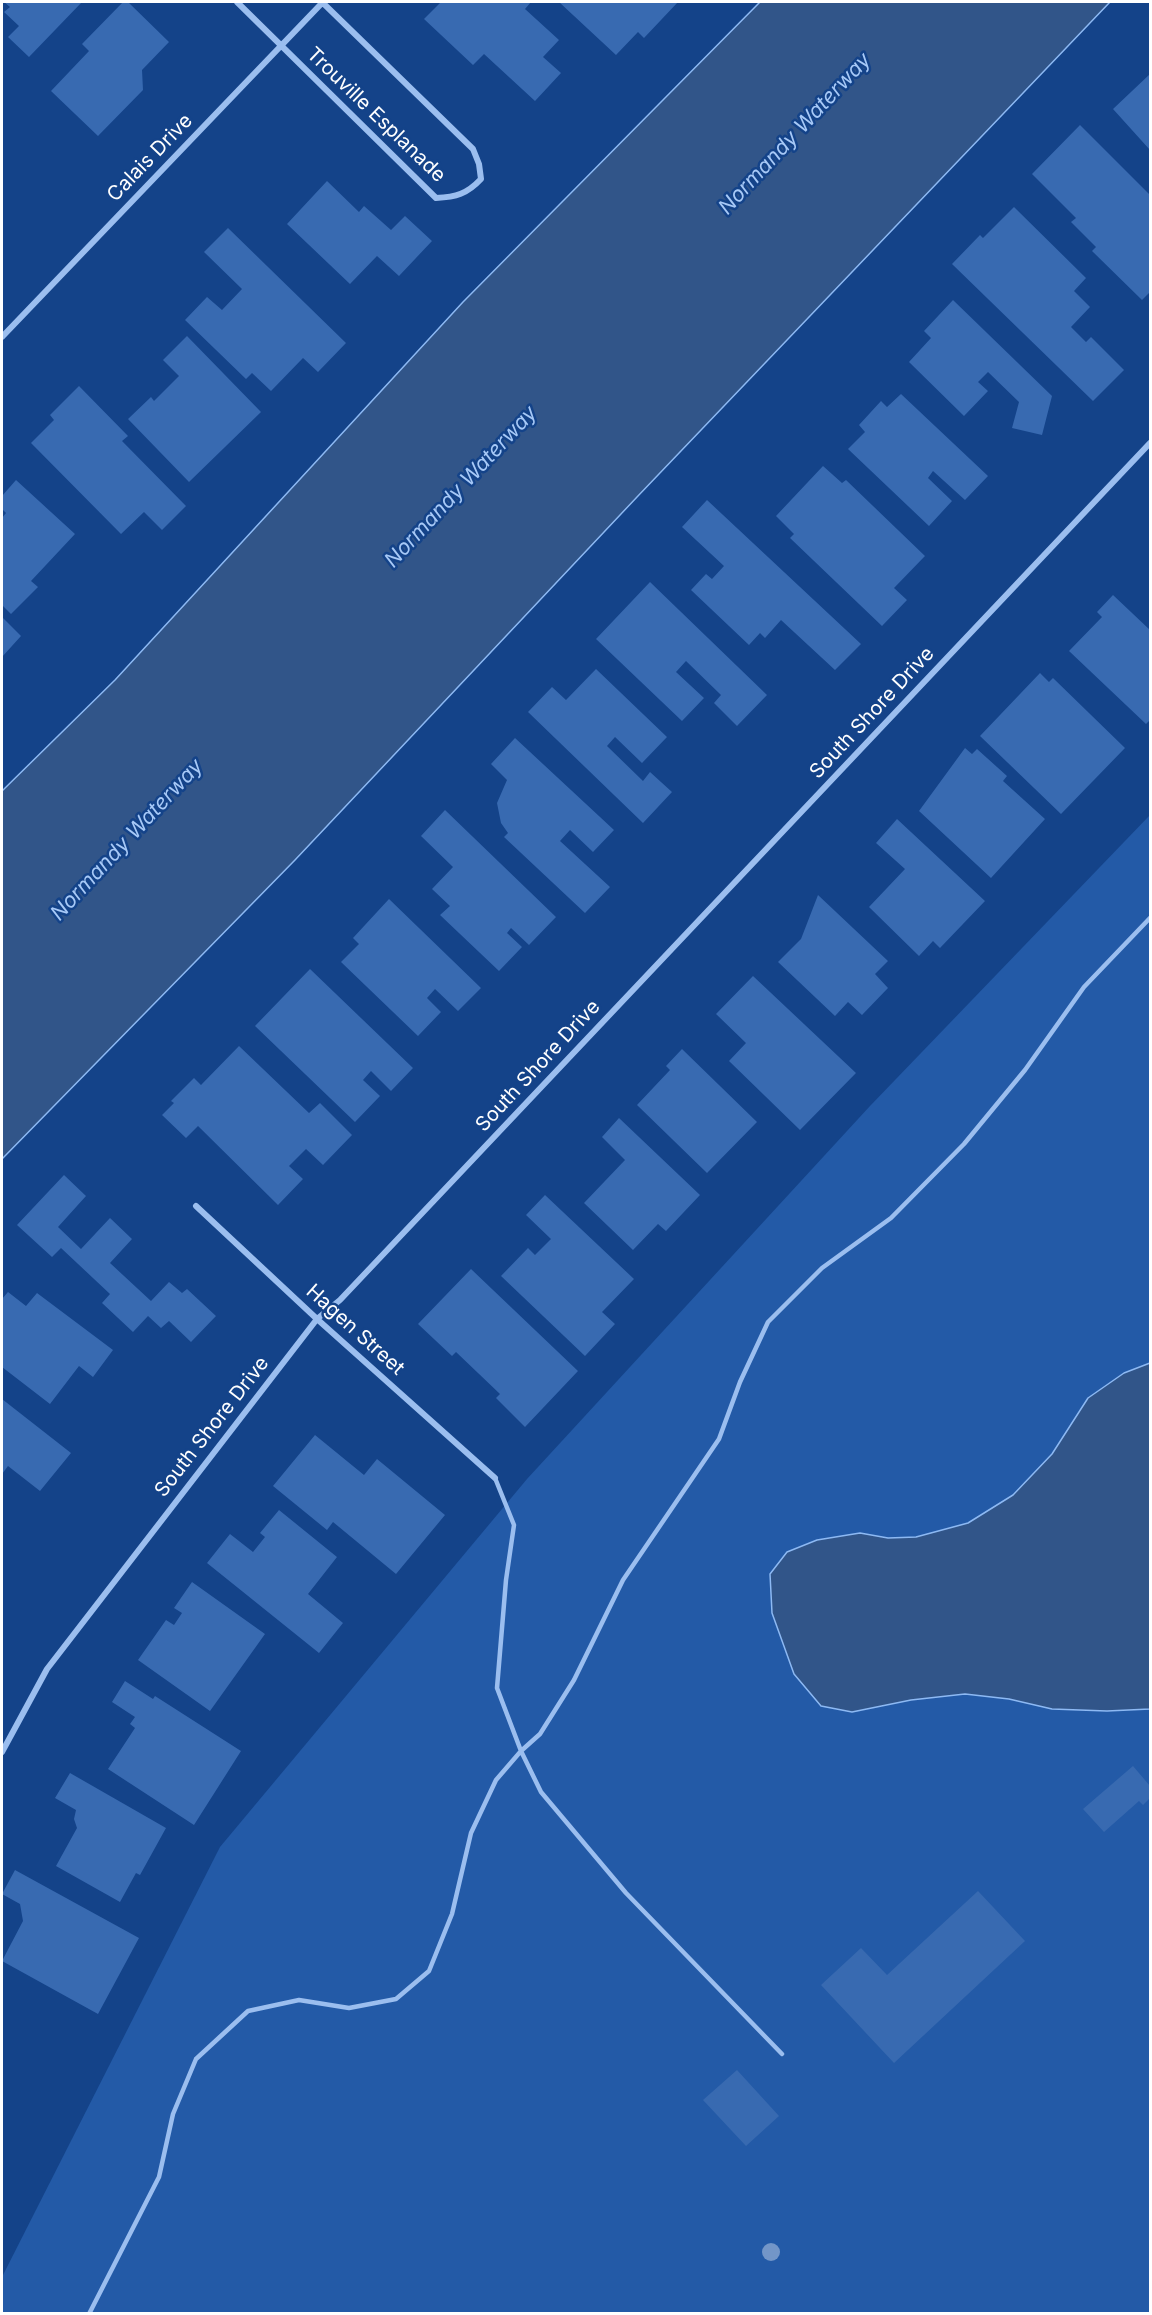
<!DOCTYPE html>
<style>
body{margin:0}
#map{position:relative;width:1152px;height:2315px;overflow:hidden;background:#144389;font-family:Inter,sans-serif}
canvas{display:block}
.frame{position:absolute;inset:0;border:3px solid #fff;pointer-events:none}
</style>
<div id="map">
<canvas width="1152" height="2315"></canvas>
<div class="frame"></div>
</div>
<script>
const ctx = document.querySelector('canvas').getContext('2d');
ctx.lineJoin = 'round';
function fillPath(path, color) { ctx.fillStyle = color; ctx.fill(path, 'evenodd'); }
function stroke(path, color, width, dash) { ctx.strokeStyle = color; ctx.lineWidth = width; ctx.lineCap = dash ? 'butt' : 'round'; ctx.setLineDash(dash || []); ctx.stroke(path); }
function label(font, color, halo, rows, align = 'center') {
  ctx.font = font + ' Inter,sans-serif'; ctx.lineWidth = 5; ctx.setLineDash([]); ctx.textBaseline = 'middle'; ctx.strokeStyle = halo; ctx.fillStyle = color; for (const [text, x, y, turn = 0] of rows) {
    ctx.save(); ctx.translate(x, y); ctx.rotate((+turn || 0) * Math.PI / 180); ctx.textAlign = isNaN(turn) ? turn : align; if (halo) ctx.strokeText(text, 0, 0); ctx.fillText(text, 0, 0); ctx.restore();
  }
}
fillPath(new Path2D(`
 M1150,815V2313L2,2314V2277L220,1847L527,1479L870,1106Z`), '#235aa7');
const water = new Path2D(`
 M760,2H1110L637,497L295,860L2,1159V791L115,680L463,302Z
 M1150,1363V1709L1107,1711L1052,1709L1009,1699L965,1694L911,1700L852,1712L821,1706L794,1674L772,1613L770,1574L787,1552L817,1540L860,1533L888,1538L916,1537L968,1523L1013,1495L1052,1454L1088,1398L1124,1373Z`);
fillPath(water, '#315589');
stroke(water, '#8db9f3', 1.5);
fillPath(new Path2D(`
 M4,2H82L29,57L8,37L19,26L4,12L10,7Z
 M123,2H128L169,42L142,70L143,90L98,136L51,91L89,51L82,44Z
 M441,2H531L525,9L559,40L543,57L561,73L535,101L484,54L473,65L424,19Z
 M559,2H678L644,38L638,32L616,55Z
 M1150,74V150L1113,109Z
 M1080,125L1150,195V292L1142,300L1092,251L1096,247L1071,222L1076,218L1032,174Z
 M327,181L359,212L364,206L391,230L405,216L432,241L399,276L377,256L350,284L287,224Z
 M1014,207L1086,278L1074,291L1090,307L1071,327L1086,342L1091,337L1124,370L1093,401L952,264L980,235L983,238Z
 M228,228L346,343L318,372L303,358L271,391L252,373L246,379L185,320L207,297L222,310L242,289L204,252Z
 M953,300L1052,396L1042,435L1012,428L1019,402L988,372L978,382L988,391L964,416L909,362L931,338L924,331Z
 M187,336L261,412L189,482L128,419L151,397L154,401L179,376L163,360Z
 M79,386L128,436L122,441L186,506L162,530L144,512L121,534L31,443L54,420L50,415Z
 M901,394L988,476L965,500L933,471L928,478L952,501L929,526L848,449L865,432L859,425L881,401L887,407Z
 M823,466L842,483L846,480L925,556L894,588L907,600L882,626L790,538L794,534L776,516Z
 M16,480L75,534L31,581L38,587L11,614L2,605V518L6,513L2,509V496Z
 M707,500L861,644L835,670L781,620L765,638L760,633L749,645L691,590L706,574L712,579L724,566L682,527Z
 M650,582L767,695L737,726L714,703L721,695L686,661L676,672L704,698L682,721L596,639Z
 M1113,595L1150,630V720L1146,724L1069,651L1102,617L1097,612Z
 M2,617L21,636L2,657Z
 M596,669L667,737L642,763L615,737L607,746L643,781L650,772L672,792L643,823L528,712L552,687L566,700Z
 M1040,673L1049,682L1053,678L1125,748L1061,814L980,736Z
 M515,738L614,830L593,852L570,830L560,841L610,887L585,913L504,837L508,833L501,823L497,803L507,780L491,764Z
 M965,748L972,754L977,749L1007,776L1003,781L1045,819L991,878L919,811Z
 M445,810L556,917L529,945L511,928L507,933L522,947L499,971L440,915L450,906L432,889L453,867L421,836Z
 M897,819L985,901L940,948L933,941L919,956L869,907L905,869L876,843Z
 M818,895L888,961L875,974L888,988L862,1015L848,1002L835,1016L778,962L801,939Z
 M389,899L481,988L458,1011L435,989L427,998L441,1012L418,1036L341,962L359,944L353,938Z
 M310,969L413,1068L391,1091L371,1071L363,1080L380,1096L355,1122L255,1026Z
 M753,976L856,1073L800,1130L729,1061L746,1043L716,1014Z
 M239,1046L309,1113L320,1103L352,1135L323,1165L306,1149L289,1166L303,1179L278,1205L198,1126L186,1138L162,1115L174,1103L171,1101L194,1078L201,1085Z
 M682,1049L757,1122L707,1173L637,1105L670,1070L666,1066Z
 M619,1118L700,1195L666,1231L658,1224L633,1250L584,1203L625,1160L602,1137Z
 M64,1175L86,1196L58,1227L81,1249L110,1218L132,1239L110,1263L151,1301L169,1282L182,1293L187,1289L216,1316L191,1342L169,1321L161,1328L148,1316L133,1332L102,1303L110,1294L61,1248L52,1257L17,1225Z
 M545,1195L634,1279L602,1312L615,1324L585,1356L501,1276L528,1248L535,1255L551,1239L526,1215Z
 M471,1269L578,1371L525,1427L496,1398L500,1394L456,1352L452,1356L418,1324Z
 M8,1292L26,1306L37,1293L113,1350L93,1377L79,1366L50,1404L2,1367V1299Z
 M2,1399L71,1453L40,1491L8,1466L2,1474Z
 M315,1435L364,1475L377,1459L445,1515L396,1574L333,1522L327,1530L273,1486Z
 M279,1510L337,1557L308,1594L343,1623L319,1653L207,1563L230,1534L253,1552L265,1537L260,1533Z
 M192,1582L265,1634L210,1711L138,1660L166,1620L174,1625L182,1613L174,1608Z
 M125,1681L153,1699L155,1696L241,1751L194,1825L108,1769L135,1728L130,1724L135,1717L112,1702Z
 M1133,1766L1150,1786V1798L1143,1805L1139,1801L1104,1832L1083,1809Z
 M70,1773L166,1828L140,1875L136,1873L120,1902L56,1866L77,1828L74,1819L76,1810L55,1798Z
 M15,1870L139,1938L98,2014L2,1961L23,1921L20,1904L2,1894Z
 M978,1891L1025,1941L894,2063L821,1985L861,1948L887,1975Z
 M737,2070L779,2116L746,2146L703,2100Z`), '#386ab1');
stroke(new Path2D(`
 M495,1478L514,1525L506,1580L497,1688L521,1751L541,1792L626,1893L782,2054
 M89,2314L159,2177L173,2114L196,2059L248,2011L299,2000L349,2008L396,1999L429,1971L452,1914L471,1833L496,1780L521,1751L540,1734L574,1680L623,1580L719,1439L740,1382L768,1322L822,1268L891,1218L964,1144L1025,1070L1084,987L1150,918`), '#9bbeef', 4.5);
stroke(new Path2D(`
 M237,2L436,198C456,197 467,194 481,179L479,164L473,149L322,2
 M2,337L323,2
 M196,1206L317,1319L495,1478
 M2,1752L47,1669L317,1319L340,1300L1150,443`), '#9bbeef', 6);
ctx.fillStyle = '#7396c8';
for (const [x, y] of [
 [771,2252]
]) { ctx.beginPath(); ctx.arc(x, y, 9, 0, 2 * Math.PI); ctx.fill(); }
label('20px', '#fff', '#144389', [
 ["Trouville Esplanade",376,115,44],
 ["Calais Drive",150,158,-46],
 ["South Shore Drive",872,713,-47],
 ["South Shore Drive",538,1066,-47],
 ["Hagen Street",355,1330,42],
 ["South Shore Drive",212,1427,-52]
]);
label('italic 21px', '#a7c9f7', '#144389', [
 ["Normandy Waterway",795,134,-47],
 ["Normandy Waterway",461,487,-47],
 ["Normandy Waterway",127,840,-47]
]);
</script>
